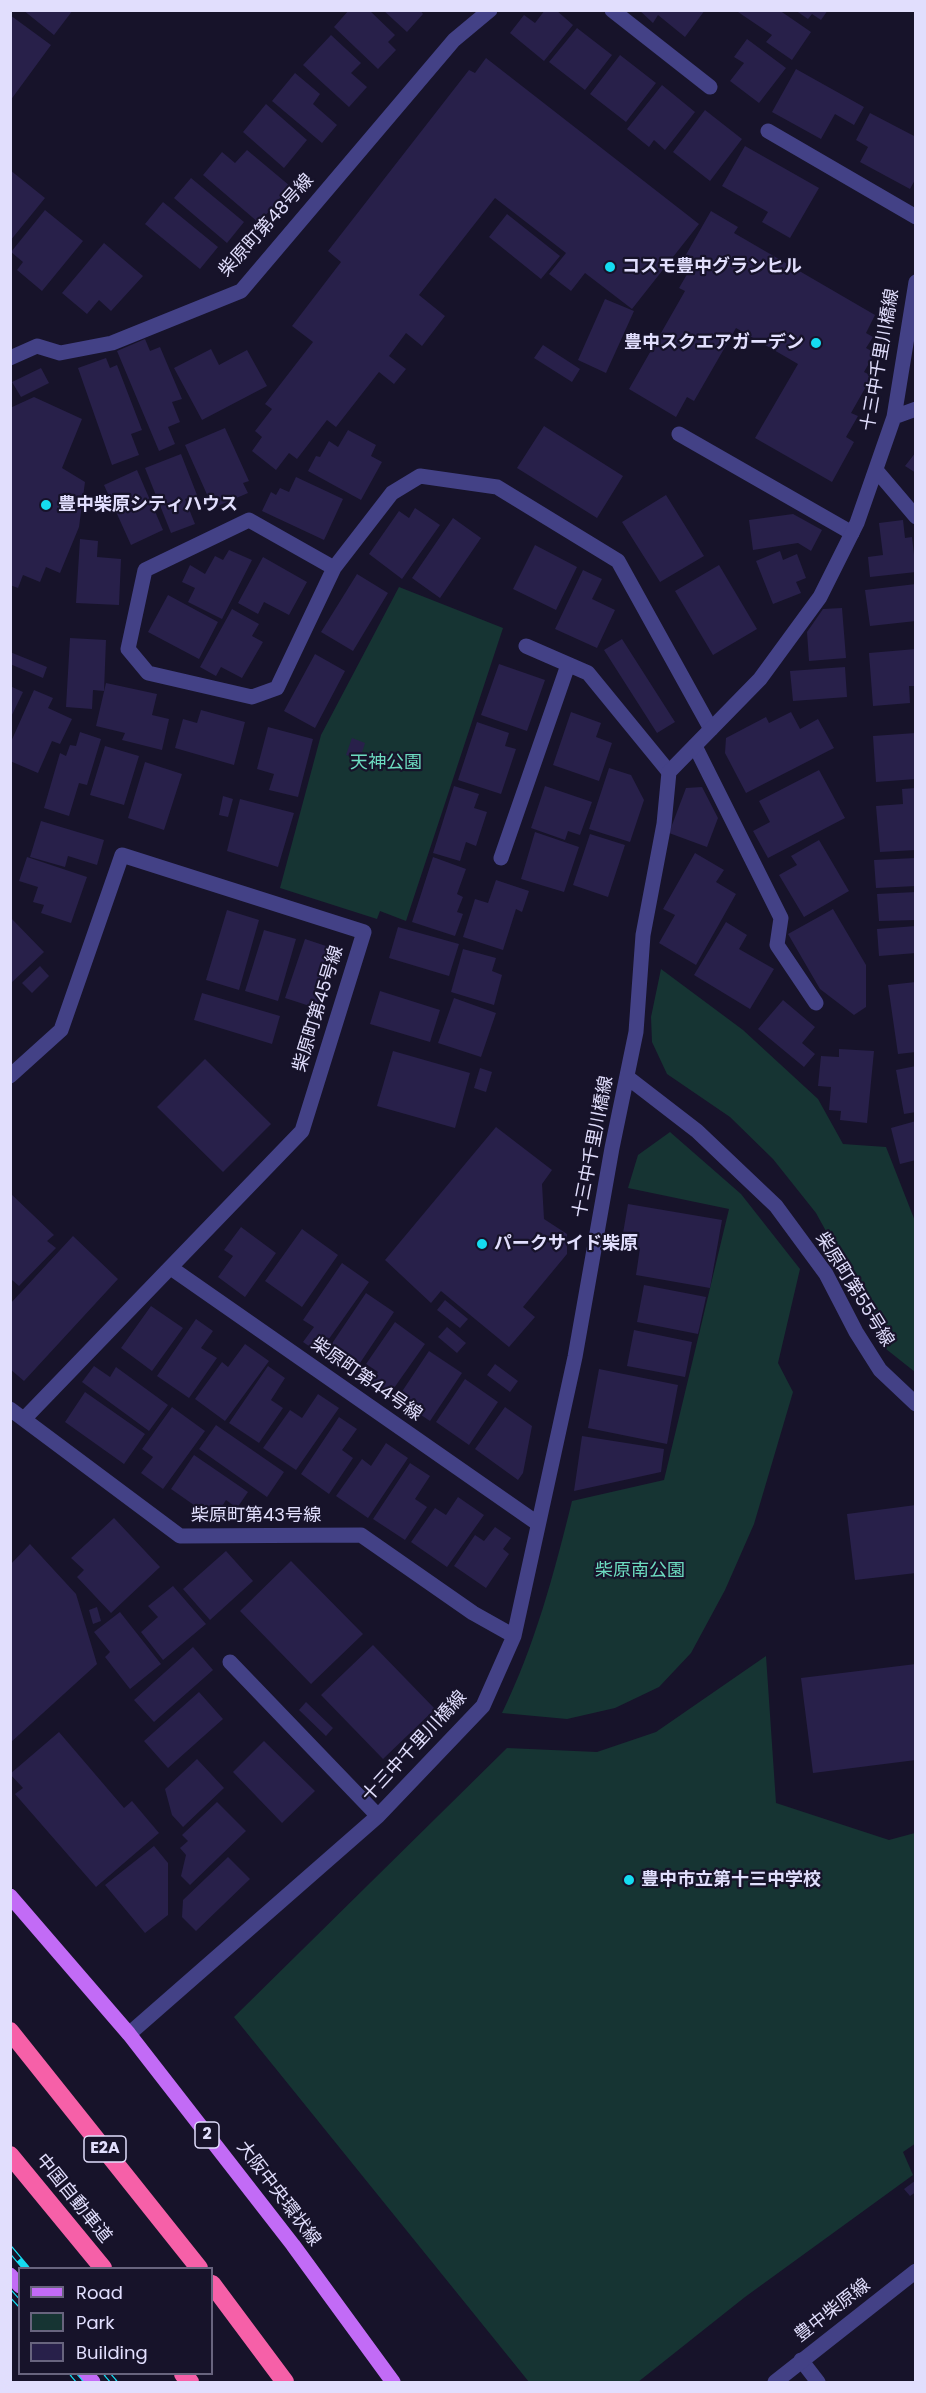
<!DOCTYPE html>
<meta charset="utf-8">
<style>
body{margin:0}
#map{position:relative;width:926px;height:2393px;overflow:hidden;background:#17132a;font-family:Poppins,sans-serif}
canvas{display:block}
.frame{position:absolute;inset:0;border:12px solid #e1defd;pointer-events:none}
.legend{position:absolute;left:18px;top:2267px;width:195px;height:108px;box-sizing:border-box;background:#17132a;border:2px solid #68647e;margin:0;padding:8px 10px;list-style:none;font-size:18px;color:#e1defd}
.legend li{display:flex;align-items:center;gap:12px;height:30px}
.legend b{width:30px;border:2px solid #68647e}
</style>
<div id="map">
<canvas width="926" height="2393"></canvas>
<div class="frame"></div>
<ul class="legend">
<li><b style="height:8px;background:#c26bf6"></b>Road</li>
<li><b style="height:16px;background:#163433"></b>Park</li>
<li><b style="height:16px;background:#28204a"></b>Building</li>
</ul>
</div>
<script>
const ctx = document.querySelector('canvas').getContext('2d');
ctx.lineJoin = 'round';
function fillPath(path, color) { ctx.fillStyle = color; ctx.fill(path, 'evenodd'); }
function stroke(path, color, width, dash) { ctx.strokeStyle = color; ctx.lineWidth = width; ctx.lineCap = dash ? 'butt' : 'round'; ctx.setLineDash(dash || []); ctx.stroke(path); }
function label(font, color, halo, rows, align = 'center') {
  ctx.font = font + ' Poppins,"Noto Sans JP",sans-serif'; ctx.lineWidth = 4.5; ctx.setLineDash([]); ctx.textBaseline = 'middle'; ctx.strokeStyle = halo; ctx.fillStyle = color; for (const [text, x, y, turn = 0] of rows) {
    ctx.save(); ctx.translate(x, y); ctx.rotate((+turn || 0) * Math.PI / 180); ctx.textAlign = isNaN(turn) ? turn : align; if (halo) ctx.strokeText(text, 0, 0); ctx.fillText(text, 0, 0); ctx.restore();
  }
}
fillPath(new Path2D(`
 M399,587L503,628L406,921L380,911L377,919L280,888L321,735Z
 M661,969L743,1030L818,1099L843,1144L886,1147L915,1221V1372L881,1345L848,1271L816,1213L773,1159L730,1117L667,1074L652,1042L651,1017Z
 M670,1132L741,1194L800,1269L778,1363L793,1392L754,1524L725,1590L691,1653L659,1687L615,1708L567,1719L502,1713C535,1645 554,1574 572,1501L664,1480L729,1209L628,1188L638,1155Z
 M766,1656L776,1803L889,1840L915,1833L916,2143L903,2152L913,2175L745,2297L638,2382H529L234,2017L507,1748L597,1752L656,1732Z`), '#163433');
fillPath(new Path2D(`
 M23,10H73L54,35Z
 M349,10H369L395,35L388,42L396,50L378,69L334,27Z
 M383,10H420L423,14L407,32Z
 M545,10H556L573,25L544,61L510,33L524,15L535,23Z
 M639,10H705L685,37L658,15L653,23Z
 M739,10H779L811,32L792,60L766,42L772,35L738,12Z
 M795,10H828L821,20L812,14L808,19Z
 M10,15L51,45L10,101Z
 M577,28L612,55L585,90L549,62Z
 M331,35L361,63L351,73L367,87L349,107L303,65Z
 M747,39L786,68L759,103L730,81L744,63L734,57Z
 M620,55L656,83L626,122L590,94Z
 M486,58L699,224L632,309L585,273L571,291L549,274L566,253L495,198L419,295L445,316L422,346L406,333L389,356L406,369L394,384L379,372L336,427L327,420L297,459L289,453L276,470L252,451L262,437L255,431L272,409L265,404L313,342L292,326L341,262L328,251L469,70L475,73Z
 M796,69L864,107L854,125L835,114L821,139L772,112Z
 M295,73L320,94L313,104L337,125L322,143L272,101Z
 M662,85L695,112L665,150L654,140L649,147L627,129Z
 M266,104L307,140L284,168L243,132Z
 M705,110L742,139L710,181L673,152Z
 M870,113L916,137V178L910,189L860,162L868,147L856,140Z
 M745,146L819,188L790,238L762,222L768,212L722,186Z
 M247,150L290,186L259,223L203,175L222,152L235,163Z
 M10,170L45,198L10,241Z
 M191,178L244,222L227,243L174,198Z
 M163,202L218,247L200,269L145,224Z
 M45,210L83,241L42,291L17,270L23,262L11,252Z
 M711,211L738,227L734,233L875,315L866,333L873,337L866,348L875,353L864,372L872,376L851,413L858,416L846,437L854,442L832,482L755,438L798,364L736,328L694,401L687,397L676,417L629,389L685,291L679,288L693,264L684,258Z
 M507,214L560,256L541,279L489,237Z
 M104,243L143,276L111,311L99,300L87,314L62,293Z
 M605,299L634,311L606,373L578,360Z
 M145,339L150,351L160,347L182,399L172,402L180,422L168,427L175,444L159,451L117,351Z
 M543,345L580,369L572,382L534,358Z
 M211,349L219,365L247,350L267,386L202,420L174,368Z
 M106,358L110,368L117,365L142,430L131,434L139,455L112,465L78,368Z
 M41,368L49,383L21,397L12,382Z
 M34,397L82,419L62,468L85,482L79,527L60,573L46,567L40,582L23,575L18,588L10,585V408Z
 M544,426L623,476L597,518L517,468Z
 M225,428L249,481L243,483L248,493L213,508L185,445Z
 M348,430L376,445L371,456L382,462L361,500L308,471L316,456L320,457L329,441L338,447Z
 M916,452V473L905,466Z
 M181,454L197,495L185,499L195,524L171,533L145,468Z
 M137,470L163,530L131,545L104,485Z
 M296,477L343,499L324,540L262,511L271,492L276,495L280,488L289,492Z
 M666,495L704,556L660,582L622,522Z
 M415,508L440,525L402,579L369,554L399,511L409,518Z
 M793,514L822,530L811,551L798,543L753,550L749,520Z
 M453,518L481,538L440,598L412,578Z
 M903,520L905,538L912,537L916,572L870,577L868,557L883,555L879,523Z
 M80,539L98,541L97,557L121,559L119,605L76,603Z
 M535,545L577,567L556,610L513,589Z
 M229,550L252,560L222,619L188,602L195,588L182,582L190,565L205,574L215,556L223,560Z
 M780,551L783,560L797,554L806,578L796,582L801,593L773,604L756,561Z
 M263,557L307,582L289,615L264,602L258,614L238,603Z
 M719,565L757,629L713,655L675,591Z
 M583,570L602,579L592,599L615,610L597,648L555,629Z
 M357,574L388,593L353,651L321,632Z
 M916,584V621L870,626L865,590Z
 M168,595L218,622L199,659L148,632Z
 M842,608L846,658L809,661L807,632L823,609Z
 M232,609L259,624L252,636L263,642L242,678L221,667L216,676L200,667Z
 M70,638L106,640L104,691L93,690L92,709L66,707Z
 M622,639L675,722L657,733L604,650Z
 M916,649V686H909L910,703L873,706L869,653Z
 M10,652L47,667L43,678L10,664Z
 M315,654L345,671L315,728L284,711Z
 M499,664L545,680L527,731L481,715Z
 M845,667L847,697L793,701L790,671Z
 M106,683L157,694L152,715L169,719L162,750L122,740L125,733L96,726Z
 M10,686L23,692L10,719Z
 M34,690L53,698L48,708L72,719L60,744L52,741L38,773L10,761V744Z
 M201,710L245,722L234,765L175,748L183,719L197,723Z
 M571,712L601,723L596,737L612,743L599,781L553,765Z
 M791,712L800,729L818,719L834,748L746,793L725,753L726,738L766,717L769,723Z
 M477,722L509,733L505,746L516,749L501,794L458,780Z
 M268,727L313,739L298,797L269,790L274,774L257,769Z
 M80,732L101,739L87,785L79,783L69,816L44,808L60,753L66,756L70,745L76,746Z
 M916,733V779L876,782L873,736Z
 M352,738L365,743L360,759L346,755Z
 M105,746L139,756L124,805L90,795Z
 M145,762L182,774L164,830L128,818Z
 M609,768L631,775L644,800L630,842L589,829Z
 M819,770L845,818L768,858L753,831L770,822L759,801Z
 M454,786L479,794L474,808L487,812L476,846L466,842L460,861L433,853Z
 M545,786L592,802L580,835L568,831L565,840L531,828Z
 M702,787L718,818L707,847L669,833L686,788Z
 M916,788V850L880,852L876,806L903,804L902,789Z
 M223,796L233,799L228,817L219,815Z
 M240,799L294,813L278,867L227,851Z
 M41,821L104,840L97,865L68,856L65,867L30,857Z
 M535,832L579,847L564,892L521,879Z
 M590,834L625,845L608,897L573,885Z
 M819,840L849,891L804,917L779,875L797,865L791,856Z
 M695,853L724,870L716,882L736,894L696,965L659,943L675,915L663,909Z
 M27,857L87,877L71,923L41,913L44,905L33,902L38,887L19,881Z
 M433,857L466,869L457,894L463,897L457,912L463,914L455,936L412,922Z
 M916,858V886L876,888L874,860Z
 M496,880L529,891L522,912L516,909L503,950L463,937L475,899L488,903Z
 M916,892V920L879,921L877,894Z
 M833,909L866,965V1007L854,1015L820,989L788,934Z
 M227,910L259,920L239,990L206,980Z
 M10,917L44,952L10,984Z
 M726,922L747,935L739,949L774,969L750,1009L694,975Z
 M916,926V953L879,956L877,929Z
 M398,927L459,944L449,976L389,958Z
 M264,930L296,939L278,1001L245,991Z
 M305,939L338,950L319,1009L285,998Z
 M463,949L496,958L492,971L502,975L494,1005L451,992Z
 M40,966L49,976L32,993L22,983Z
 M916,982V1052L898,1054L888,985Z
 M380,991L440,1010L430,1042L370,1024Z
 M202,993L280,1016L272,1044L194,1020Z
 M454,998L496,1013L481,1057L438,1043Z
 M783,1000L815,1027L802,1043L815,1054L804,1067L758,1029Z
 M839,1049L874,1051L867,1123L840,1120L841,1111L829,1110L831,1087L818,1086L821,1056L839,1057Z
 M393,1051L470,1073L455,1128L377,1106Z
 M205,1059L271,1124L223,1172L157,1107Z
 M916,1066V1112L904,1114L896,1070Z
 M480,1068L492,1072L486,1092L474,1088Z
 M916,1121V1160L900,1164L891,1128Z
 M496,1127L552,1170L542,1184L544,1219L567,1234V1254L523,1307L535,1317L509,1347L441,1291L431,1303L385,1260Z
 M10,1193L54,1235L47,1241L56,1248L19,1286L12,1280L10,1281Z
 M628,1204L722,1220L710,1288L636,1275L640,1248L621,1245Z
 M241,1227L276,1253L245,1297L218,1277L233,1256L224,1250Z
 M302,1229L338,1255L302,1307L265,1281Z
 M73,1236L118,1279L24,1381L10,1369V1304Z
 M342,1263L369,1282L319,1353L303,1342L314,1327L303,1320Z
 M644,1285L706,1297L698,1334L637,1322Z
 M366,1293L394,1312L352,1375L334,1363L342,1352L331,1345Z
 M445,1300L468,1319L460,1328L437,1310Z
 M151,1306L183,1328L152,1371L121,1348Z
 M196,1319L213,1331L201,1348L217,1358L189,1398L157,1376Z
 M395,1322L425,1344L387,1398L369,1385L378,1372L366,1364Z
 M447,1327L466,1343L457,1353L438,1337Z
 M634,1330L692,1342L685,1377L627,1366Z
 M245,1344L269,1361L225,1421L195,1399L222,1362L228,1367Z
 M429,1351L462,1373L430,1421L397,1399Z
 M495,1364L518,1381L510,1392L487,1375Z
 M94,1366L110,1377L116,1367L168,1405L149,1431L82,1382Z
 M268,1366L285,1378L271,1400L283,1408L259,1443L229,1423Z
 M599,1369L678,1385L667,1444L588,1428Z
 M465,1379L498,1402L469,1445L436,1422Z
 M85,1392L145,1434L124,1464L65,1422Z
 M318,1394L339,1408L296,1470L263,1448L290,1410L302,1418Z
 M172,1407L205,1431L163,1489L141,1473L153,1457L142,1449Z
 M505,1407L532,1426L523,1473L518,1480L475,1449Z
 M339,1417L357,1429L342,1450L353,1458L329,1494L301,1474Z
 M216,1425L284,1472L267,1497L199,1449Z
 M582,1436L664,1449L661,1472L574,1491Z
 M386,1443L408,1458L368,1518L336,1496L362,1459L371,1466Z
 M194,1455L248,1492L237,1508L226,1500L214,1519L171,1489Z
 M410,1463L430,1476L415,1499L427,1507L405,1540L373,1519Z
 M458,1497L484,1515L447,1567L411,1542L435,1508L446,1515Z
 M916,1505V1573L855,1580L847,1514Z
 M114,1518L160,1567L111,1613L77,1577L84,1570L71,1558Z
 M495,1527L511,1538L503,1549L509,1554L486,1588L454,1566L475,1535L484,1541Z
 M30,1544L76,1594L97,1664L10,1743V1565Z
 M226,1551L253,1581L210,1620L183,1589Z
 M291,1561L363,1634L311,1684L240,1611Z
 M173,1586L206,1624L163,1660L141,1632L158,1617L148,1606Z
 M97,1607L101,1621L93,1624L89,1610Z
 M120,1612L161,1664L130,1689L105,1657L110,1652L94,1632Z
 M373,1645L435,1709L383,1759L321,1695Z
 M193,1647L213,1670L154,1722L134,1700Z
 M916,1664V1760L813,1773L801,1678Z
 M199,1692L223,1719L168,1768L144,1741Z
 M306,1702L333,1728L326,1736L299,1710Z
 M59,1732L124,1808L132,1801L159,1833L96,1887L15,1794L23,1788L10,1774Z
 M264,1741L315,1791L282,1823L233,1772Z
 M197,1759L224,1788L183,1827L172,1815L165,1789Z
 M217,1802L246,1831L190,1885L181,1876L186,1855L180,1848L188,1841L182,1835Z
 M154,1846L168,1863V1915L145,1933L105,1885Z
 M228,1857L250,1879L196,1931L182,1917L183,1900Z
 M916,2180V2192L910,2196L904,2189Z`), '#28204a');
stroke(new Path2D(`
 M612,10L710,87
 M768,131L916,217
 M679,434L852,533
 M334,568L249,520L145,570L128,649L148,673L252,697L277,688L334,568L392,493L420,476L497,487L618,561L711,729
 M526,646L588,673L669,772
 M695,746L781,918L777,945L816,1003
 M501,858L568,665`), '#434186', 15);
stroke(new Path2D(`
 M10,358L37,346L60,353L112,343L241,291L454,40L490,10
 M894,417L916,409
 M876,470L916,517
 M10,1076L61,1030L122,855L364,932L302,1131L24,1419
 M627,1077L697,1131L776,1206L826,1274L856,1332L880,1370L916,1404
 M171,1268L537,1523
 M10,1409L180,1536L361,1535L473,1613L514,1636
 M230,1662L378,1816
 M129,2034L378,1816L483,1706L514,1636L575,1357L612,1148L636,1032L643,935L664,824L669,772L760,679L820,597L857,523L894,417L916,282
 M801,2360L818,2382`), '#434186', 15);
stroke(new Path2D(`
 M775,2382L916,2271`), '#434186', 15);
stroke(new Path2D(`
 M10,1896L129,2034L293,2245L393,2382
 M10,2275L20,2286
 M86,2374L93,2382`), '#c26bf6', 15);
stroke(new Path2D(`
 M10,2031L199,2268
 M10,2155L103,2268
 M212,2284L285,2382
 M183,2374L190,2382`), '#f660a8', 18);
const rail = new Path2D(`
 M10,2249L26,2268
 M10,2293L20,2304
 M73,2374L80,2382
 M107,2374L114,2382`);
stroke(rail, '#15dcf1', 7);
stroke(rail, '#17132a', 4.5, [14]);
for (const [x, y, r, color] of [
 [610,267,6,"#15dcf1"],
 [816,343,6,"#15dcf1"],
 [46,505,6,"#15dcf1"],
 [482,1244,6,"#15dcf1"],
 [629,1880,6,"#15dcf1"]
]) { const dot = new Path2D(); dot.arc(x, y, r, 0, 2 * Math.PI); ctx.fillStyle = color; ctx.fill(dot); stroke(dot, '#17132a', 2); }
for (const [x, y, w] of [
 [207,2135,24],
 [105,2149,42]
]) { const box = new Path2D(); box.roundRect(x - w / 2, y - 13, w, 26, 4.5); ctx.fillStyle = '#17132a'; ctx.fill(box); stroke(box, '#e1defd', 1.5); }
label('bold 16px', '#e1defd', null, [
 ["2",207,2135],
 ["E2A",105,2149]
]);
label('18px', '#e1defd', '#17132a', [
 ["柴原町第48号線",267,226,-48],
 ["十三中千里川橋線",881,360,-80],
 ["柴原町第45号線",319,1009,-73],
 ["十三中千里川橋線",594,1147,-79],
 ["柴原町第55号線",854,1290,58],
 ["柴原町第44号線",366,1380,35],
 ["柴原町第43号線",256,1516],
 ["十三中千里川橋線",415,1747,-47],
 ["大阪中央環状線",278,2194,53],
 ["中国自動車道",73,2199,51],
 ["豊中柴原線",833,2311,-38]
]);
label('bold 18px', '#e1defd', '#17132a', [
 ["コスモ豊中グランヒル",622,267],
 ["豊中スクエアガーデン",804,343,"right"],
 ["豊中柴原シティハウス",58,505],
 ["パークサイド柴原",494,1244],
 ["豊中市立第十三中学校",641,1880]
], 'left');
label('18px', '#6cdabf', '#17132a', [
 ["天神公園",386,763],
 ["柴原南公園",640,1571]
]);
</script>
